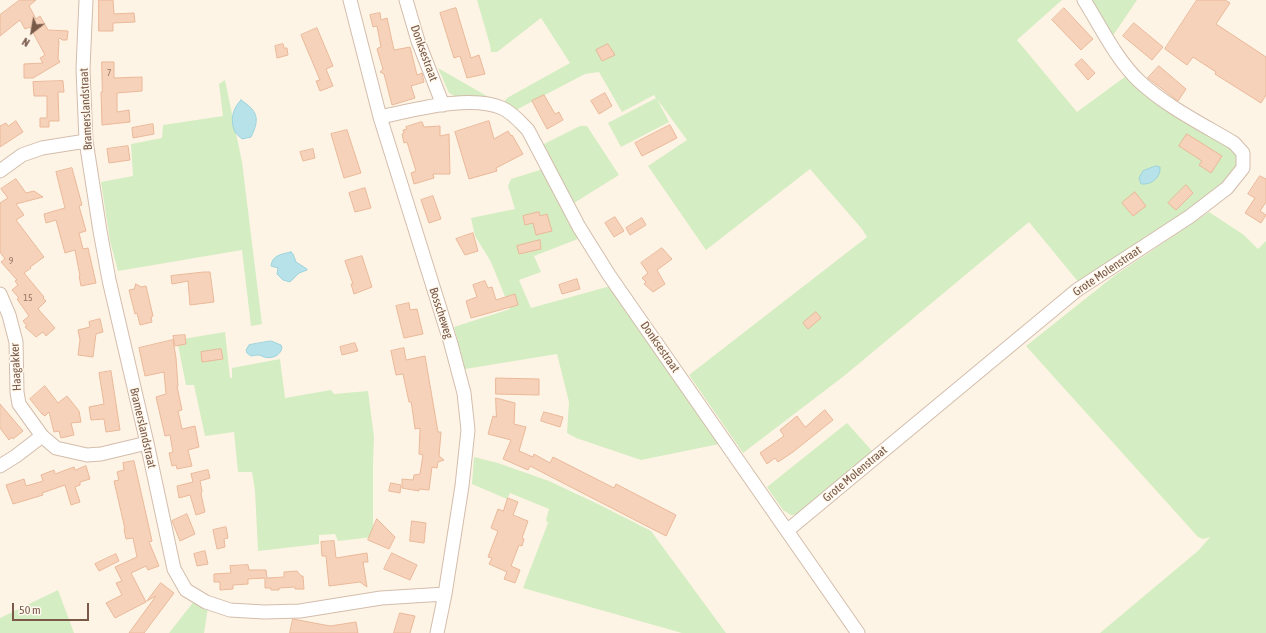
<!DOCTYPE html>
<style>
body{margin:0}
#map{position:relative;width:1266px;height:633px;overflow:hidden;background:#fef4e5;font-family:"Asap Condensed",sans-serif}
canvas{display:block}
.north{position:absolute;left:12px;top:12px;width:40px;height:40px;-webkit-text-stroke:3px #fff8ed;paint-order:stroke;rotate:211deg;font-size:11px;font-weight:700;line-height:16px;text-align:center;color:#795948}
.north::after{content:'';display:block;margin:auto;width:14px;height:18px;background:#795948;clip-path:polygon(50% 0,100% 100%,50% 72%,0 100%)}
.scale{position:absolute;left:12px;top:603px;width:77px;height:18px;box-sizing:border-box;border:2px solid #795948;border-top:0;padding-left:5px;font-size:12px;line-height:14px;white-space:nowrap;color:#795948;-webkit-text-stroke:3px #fff8ed;paint-order:stroke}
</style>
<div id="map">
<canvas width="1266" height="633"></canvas>
<div class="north">N</div>
<div class="scale">50 m</div>
</div>
<script>
const ctx = document.querySelector('canvas').getContext('2d');
ctx.lineJoin = 'round';
function fillPath(path, color) { ctx.fillStyle = color; ctx.fill(path, 'evenodd'); }
function stroke(path, color, width, dash) { ctx.strokeStyle = color; ctx.lineWidth = width; ctx.lineCap = dash ? 'butt' : 'round'; ctx.setLineDash(dash || []); ctx.stroke(path); }
function label(font, color, halo, rows, align = 'center') {
  ctx.font = font + ' "Asap Condensed",sans-serif'; ctx.lineWidth = 3; ctx.setLineDash([]); ctx.textBaseline = 'middle'; ctx.strokeStyle = halo; ctx.fillStyle = color; for (const [text, x, y, turn = 0] of rows) {
    ctx.save(); ctx.translate(x, y); ctx.rotate((+turn || 0) * Math.PI / 180); ctx.textAlign = isNaN(turn) ? turn : align; if (halo) ctx.strokeText(text, 0, 0); ctx.fillText(text, 0, 0); ctx.restore();
  }
}
fillPath(new Path2D(`
 M477,0H1062L1017,40L1077,112L1126,76L1163,107L1231,149L1238,158V167L1222,188L1080,284L1029,222L844,376L743,453L689,375L867,237L862,229L810,169L706,250L648,166L687,140L657,99L669,122L621,147L608,123L656,98L654,95L622,112L599,72L585,74L516,110L504,102L507,98L570,63L541,18L497,52H491L490,45Z
 M1088,0H1137L1112,37Z
 M438,68L492,99L462,100L449,93Z
 M225,80L242,162L262,324L251,326L242,250L118,271L110,241L101,182L133,176L131,144L162,138L163,125L223,116L219,84Z
 M580,126H587L619,175L574,203L542,145Z
 M543,169L583,237L534,256L541,272L519,280L531,308L614,285L724,443L641,460L576,438L567,433L569,402L557,354L465,369L454,327L510,309L491,262L475,236L471,218L515,209L508,186L511,179Z
 M1209,212L1244,235L1258,249L1266,241V633H1100L1199,550L1210,537L1203,539L1198,537L1026,346L1114,276Z
 M225,332L230,378H232V368L280,359L285,398L331,390L334,394L368,391L374,437L373,463V537L338,541L335,534L319,535V544L258,551L255,491L252,472H238L234,432L205,436L194,385H186L177,340Z
 M847,423L874,453L801,514L791,515L783,510L767,487Z
 M474,457L498,463L549,481L600,505L651,531L726,633H682L523,588L548,523L546,520L549,509L510,493L507,499L472,484Z
 M58,590L74,633H0V618Z
 M195,600L208,608L204,633H169Z`), '#d4edc2');
const water = new Path2D(`
 M241,100C258,111 260,119 251,137L242,139C240,137 237,135 235,132C230,121 232,109 241,100Z
 M1156,166L1160,167C1161,178 1151,185 1141,184L1139,178L1143,171Z
 M291,252L293,254L296,262L307,269V270L299,273L290,282L283,280L277,274L278,268L271,266C272,255 282,254 291,252Z
 M271,341L281,345L282,348C280,356 272,359 264,357C261,356 261,355 258,355C255,355 253,356 251,356L247,353L246,350L249,345Z`);
fillPath(water, '#b7e2e9');
stroke(water, '#9dd3dc', 1);
const building = new Path2D(`
 M20,0H36L29,6L36,19L40,16L48,30L68,31L67,40H62L60,38L58,40L59,41L58,59L60,62L33,78H24V64L43,63L40,58L45,55L30,27L25,29L20,20L0,36V15Z
 M99,0H113L114,14L134,13L135,22L113,23V31H99Z
 M1197,0H1225L1230,3L1216,24L1266,57V95L1261,103L1215,74L1216,72L1193,57L1187,65L1165,49Z
 M456,8L471,58L479,55L485,74L467,78L460,56L454,58L440,13Z
 M1064,8L1093,39L1081,50L1052,20Z
 M380,13L381,20L387,18L394,50L410,47L417,75L422,73L424,82L411,86L415,98L392,105L384,74L380,72L383,69L377,49L378,48L381,47L377,26L373,27L370,15Z
 M1134,23L1163,47L1152,60L1123,36Z
 M317,28L333,66L326,69L333,86L320,91L316,81L320,80L301,35Z
 M283,44L284,48H287L288,55L277,58L275,46Z
 M608,44L615,55L602,61L596,50Z
 M1082,59L1095,73L1088,80L1075,65Z
 M102,62H114V78L142,77V91L117,93V112L129,110L130,122L102,125L101,92H102Z
 M1159,66L1186,89L1178,101L1148,78Z
 M63,81L64,92H58L59,121H49V127H40V118H47V96H34L33,82Z
 M605,93L612,106L599,114L591,101Z
 M544,95L555,114L559,112L563,120L547,129L532,101Z
 M16,121L23,132L0,147V126L6,123L8,126Z
 M489,121L494,139L508,131L511,136L512,135L523,154L496,168L497,171L469,179L455,132Z
 M422,122L424,127L440,126V136L449,134L450,174H433L434,178L414,184L411,173L416,171L407,142L404,143L402,134L404,133L403,130L407,129L406,127Z
 M153,124L154,134L133,138L132,128Z
 M670,125L677,138L642,156L635,143Z
 M347,130L361,173L344,178L331,134Z
 M1187,134L1222,156L1211,173L1199,165L1202,161L1179,146Z
 M128,146L130,160L109,163L107,149Z
 M313,149L315,158L303,161L300,152Z
 M72,168L82,205L79,206L86,231L79,233L83,249L88,248L96,283L81,286L79,276H80L75,250L65,253L56,220L46,223L44,214L65,208L56,172Z
 M1260,176L1266,179V202L1260,211L1266,215L1261,223L1245,213L1255,198L1248,194Z
 M16,179L26,193L34,191L43,197L16,204L24,215L16,220L44,257L30,267L31,268L24,273L44,297L43,298L46,301L38,309L55,328L46,336L43,332L36,337L25,327L27,326L23,321L29,316L17,299L19,298L12,290L18,285L15,281L17,280L1,262L5,259L0,252V203L8,198L1,189Z
 M1186,185L1193,193L1176,210L1168,203Z
 M365,188L371,208L355,212L349,193Z
 M1135,192L1146,206L1133,216L1122,203Z
 M433,196L441,219L429,223L421,200Z
 M539,212L540,216L547,214L552,231L536,235L533,223L525,225L523,216Z
 M615,217L624,231L614,237L605,223Z
 M642,218L646,225L630,235L626,228Z
 M473,233L478,251L465,255L456,239Z
 M540,240L541,249L519,254L517,246Z
 M662,248L672,259L657,270L665,284L653,292L644,284L646,282L642,278L648,273L641,263Z
 M362,256L372,287L354,294L351,284H353L345,261Z
 M204,272H210L214,302L190,305L188,281L172,284L171,276Z
 M577,279L580,289L562,294L559,285Z
 M485,281L488,288L492,287L496,300L515,294L518,305L471,318L466,301L477,297L473,285Z
 M136,284L141,287L146,286L153,316L151,317L152,322L140,325L137,313L135,314L129,290L134,289Z
 M409,303L410,310L417,309L423,334L404,338L396,306Z
 M816,312L821,318L808,329L803,323Z
 M100,319L103,332L96,334L93,357L78,355L80,340L78,330L90,327L89,322Z
 M185,335L186,344L175,346L173,336Z
 M173,340L176,358L178,386H177L182,410L178,411L182,429L195,426L199,447L188,450L192,466L177,469L176,465L172,466L169,453L173,452L170,435L165,436L156,397L166,394L164,372L145,376L139,348Z
 M355,343L358,351L342,355L340,347Z
 M404,348L406,360L425,356L438,432H441L439,456L444,460L438,462L437,468L432,467L429,490L419,489V491L402,488V479L413,480L414,475L420,474L423,455L419,454L420,428L415,429L412,407L411,402H409L403,374L396,375L391,351Z
 M221,349L223,359L202,362L201,352Z
 M111,371L120,430L106,432L104,419L91,420L89,407L104,404L99,373Z
 M496,378L539,379V395L496,394Z
 M45,386L58,403L67,396L79,411L81,422L71,423L74,435L61,438L59,431L54,432L49,412L45,416L42,414L30,399Z
 M496,398L515,403L514,424L526,427L519,451L533,457L534,454L550,463L553,457L614,488L616,484L676,515L666,536L530,466L528,470L503,459L511,440L488,434L493,416L496,417Z
 M0,404L23,431L13,439L12,437L9,440L0,428Z
 M825,410L833,420L793,452L778,462L775,458L767,464L760,453L784,436L780,430L797,416L805,427Z
 M544,412L563,417L560,427L541,421Z
 M134,461L152,541L149,542L159,566L148,570L146,566L131,573L146,602L115,618L106,603L122,595L116,583L122,581L115,567L137,557L133,538L126,539L124,529H125L114,481L119,480L117,472L124,470L123,463Z
 M86,466L90,479L80,482V485L75,487L80,502L71,505L65,485L42,493L43,495L13,504L6,485L24,479L26,486L43,481L41,475L54,470L55,474L74,467L75,470Z
 M208,470L210,478L200,481L202,491L201,494L205,512L196,515L190,495L179,498L177,486L193,482L191,474Z
 M391,483L401,485L400,493L389,491Z
 M508,498L518,502L513,515L528,521L522,538L524,539L522,546L519,545L511,566L520,570L515,583L504,579L507,572L489,564L492,558L488,557L498,531L491,528L498,509L503,511Z
 M187,514L195,534L180,541L172,521Z
 M377,519L395,537L389,549L368,540Z
 M412,521L426,523L424,543L410,541Z
 M226,527L228,538L224,539L225,547L217,549L213,530Z
 M334,541L336,558L367,553L368,562H363L367,587L360,582L329,586L326,556H322L321,542Z
 M205,551L208,564L197,566L194,554Z
 M392,553L417,565L410,580L384,569Z
 M116,554L119,561L99,571L95,564Z
 M248,565L249,570H266L267,578L284,577V572L297,571L301,576H303L304,589H295V587L279,588V590H271V588H265V578L248,579V584L233,585V589L220,590V582H214V574L231,573L230,566Z
 M161,583L174,593L144,633H129L156,596L147,601Z
 M400,613L415,616L410,633H394Z
 M293,619L330,626L356,622L358,633H290Z`);
fillPath(building, '#f6d2ba');
stroke(building, '#eab899', 1);
const minor = new Path2D(`
 M86,0L83,69L86,141L100,231L109,280L147,443L174,569L186,590L206,602L230,610L264,612L300,611L381,598L445,594
 M350,0L380,117L451,344L464,393L468,430L462,486L445,594L437,633
 M406,0L418,41L443,105
 M380,117C414,110 470,94 502,108C513,113 520,122 528,130L579,227L609,275L858,633
 M0,171L22,155L42,148L86,141
 M0,294L9,315L16,342L17,392L19,404L42,436
 M0,466L16,456L42,436L56,448L87,455L101,454L147,443
 M788,530L1077,290L1189,217L1227,188L1243,168V153L1234,143C1202,124 1167,107 1139,81C1116,59 1101,27 1084,0`);
stroke(minor, '#d3bdac', 15);
stroke(minor, '#fff', 13);
label('10px', '#987764', null, [
 ["7",109,73],
 ["9",11,261],
 ["15",28,298]
]);
label('12px', '#795948', '#fff8ed', [
 ["Donksestraat",424,53,70],
 ["Bramerslandstraat",86,109,-93],
 ["Grote Molenstraat",1107,271,-34],
 ["Bosscheweg",441,313,72],
 ["Donksestraat",660,347,55],
 ["Haagakker",16,367,-93],
 ["Bramerslandstraat",143,428,77],
 ["Grote Molenstraat",855,474,-40]
]);
</script>
